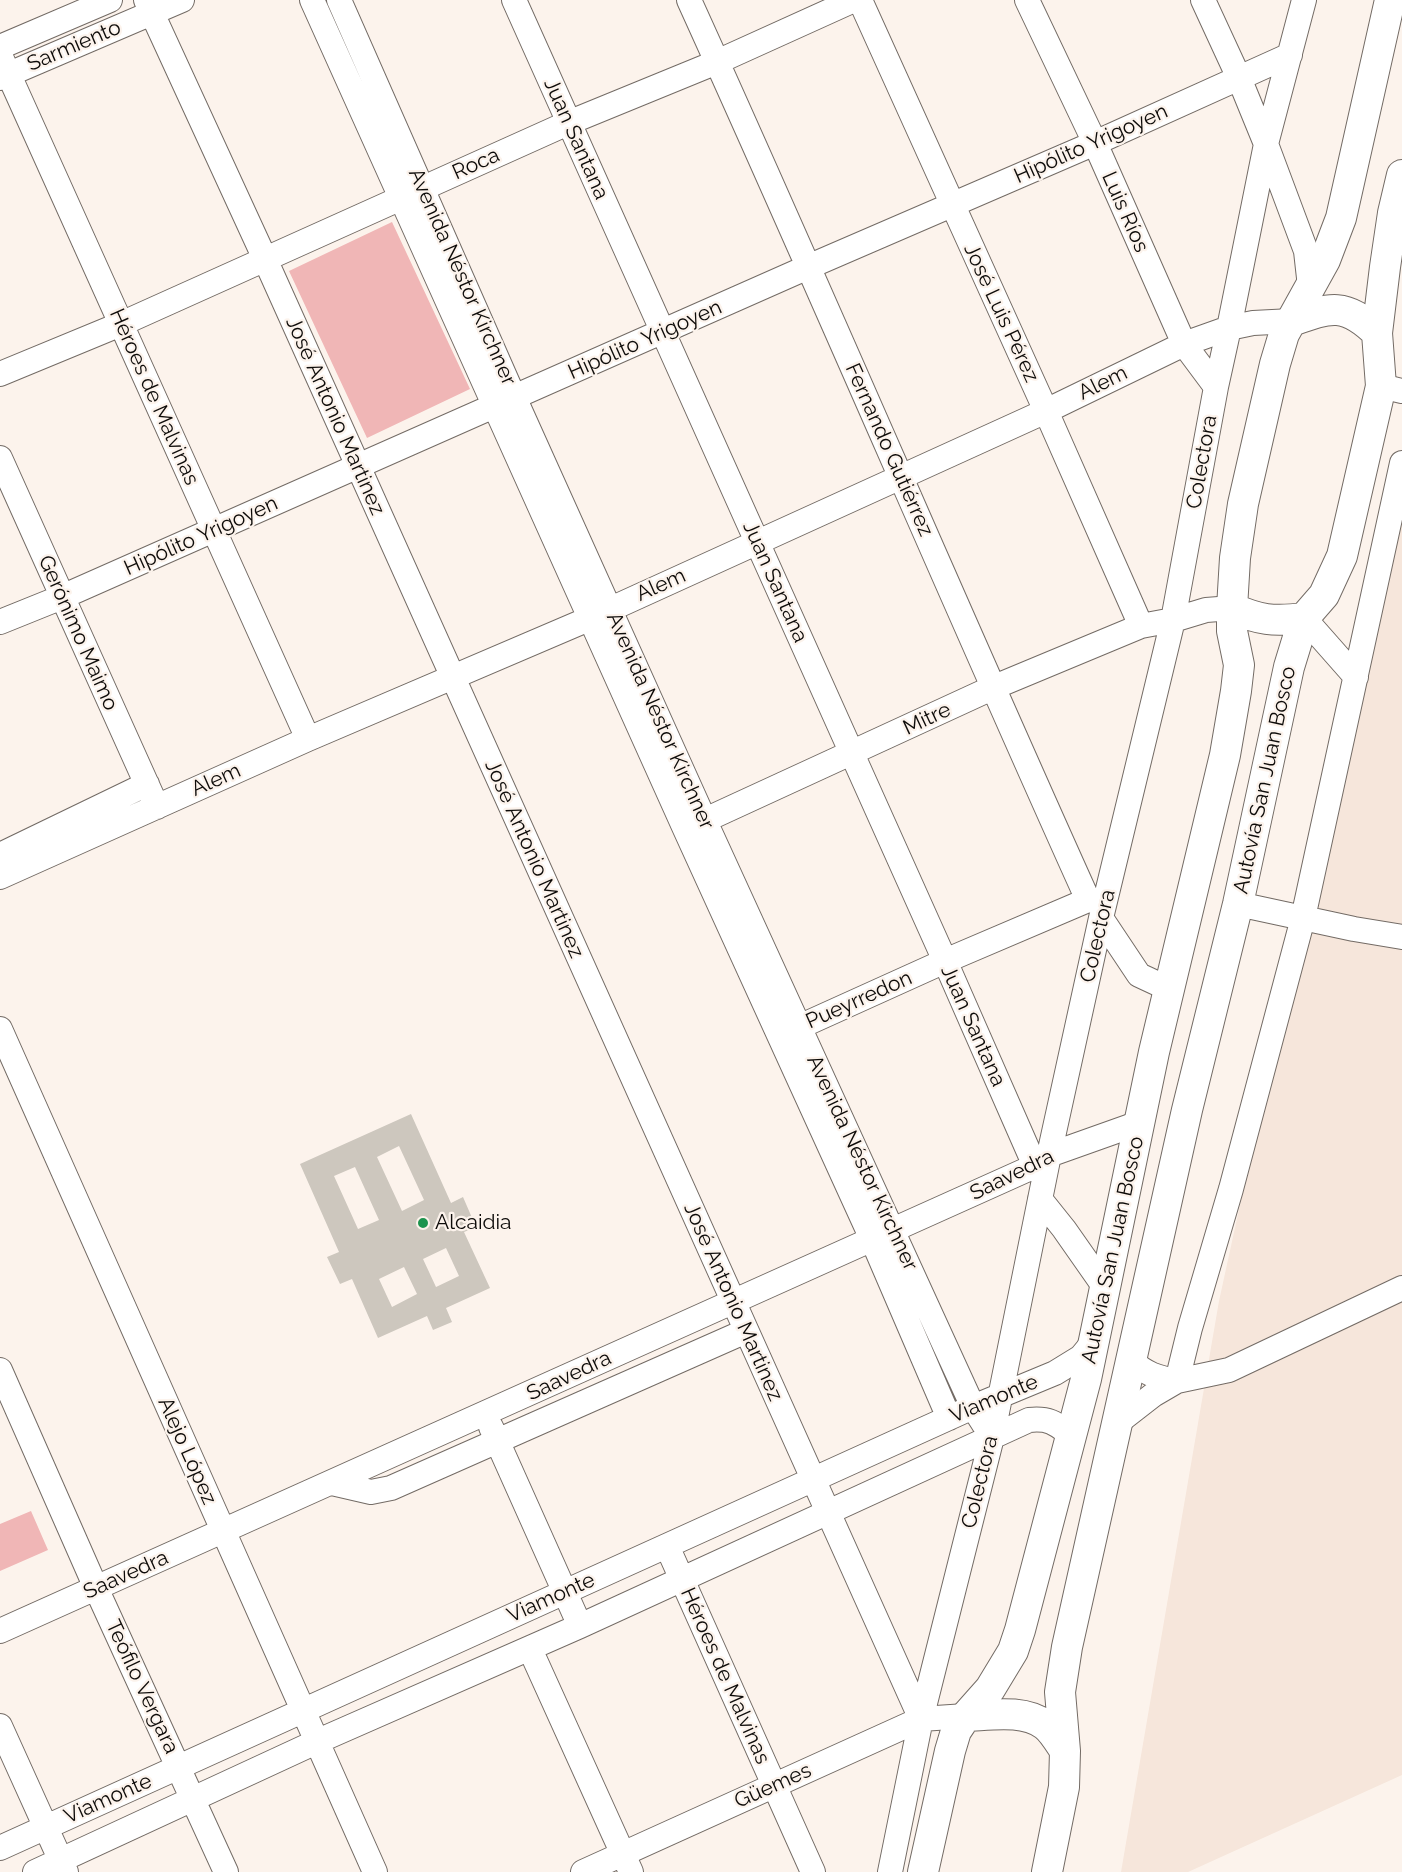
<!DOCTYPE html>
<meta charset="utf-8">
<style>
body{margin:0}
canvas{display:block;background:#fcf3ec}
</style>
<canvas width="1402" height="1872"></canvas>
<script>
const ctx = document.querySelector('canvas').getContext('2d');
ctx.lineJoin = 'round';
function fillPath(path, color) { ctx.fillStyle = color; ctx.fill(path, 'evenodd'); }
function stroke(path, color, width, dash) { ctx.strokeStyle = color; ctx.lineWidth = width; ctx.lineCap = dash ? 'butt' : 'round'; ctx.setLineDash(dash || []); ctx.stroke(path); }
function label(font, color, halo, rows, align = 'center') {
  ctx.font = font + ' Raleway,sans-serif'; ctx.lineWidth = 4.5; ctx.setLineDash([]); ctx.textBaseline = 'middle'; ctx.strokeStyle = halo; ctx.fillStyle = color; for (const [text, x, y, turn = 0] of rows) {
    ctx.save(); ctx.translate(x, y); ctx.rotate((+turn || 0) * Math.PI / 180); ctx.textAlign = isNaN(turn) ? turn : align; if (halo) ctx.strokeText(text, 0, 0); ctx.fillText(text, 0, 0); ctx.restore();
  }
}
fillPath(new Path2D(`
 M1402,463V1775L1188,1872H1121L1219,1301Z`), '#f6e6db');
fillPath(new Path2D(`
 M392,222L470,389L367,438L289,271Z
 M31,1511L48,1550L0,1571V1524Z`), '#f0b6b6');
fillPath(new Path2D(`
 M411,1114L451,1203L463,1197L476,1227L464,1232L490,1288L446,1308L452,1322L433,1330L427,1316L378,1338L352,1279L340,1284L327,1257L339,1252L300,1164ZM399,1146L424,1200L402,1211L377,1157ZM355,1167L379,1220L358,1229L334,1176ZM446,1248L459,1276L436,1287L423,1259ZM404,1267L417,1294L392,1307L379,1279Z`), '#cdc7be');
const minor = new Path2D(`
 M146,0L265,259L921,1719
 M312,0L685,829L872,1239L949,1418
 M339,0L514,397L704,819L973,1407L992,1437
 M514,0L945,961L1035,1166
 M689,0C825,299 953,601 1088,900
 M860,0L1046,411L1141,626
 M1027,0L1095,143L1184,344L1216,387
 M1203,0L1239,78L1266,144L1306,251L1310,287
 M0,47L110,0
 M0,55L308,739
 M0,78L182,0
 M0,374L121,324L568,123L717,62L854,0
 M1381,386L1402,391
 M0,458L157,807
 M1402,463L1303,918L1231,1189L1190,1328L1177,1381L1229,1370L1402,1288
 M1304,618L1356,677
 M0,622L62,597L808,267L1095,143L1290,55
 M690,827L992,688L1141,626L1173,620L1206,610L1232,608
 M0,855L147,784
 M0,877L308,739L591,618L1046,411L1184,344L1229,328L1253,323L1292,321
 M1238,904L1354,929L1402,937
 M1101,918L1139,975L1169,989
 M0,1029L375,1872
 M786,1035L799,1027L945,961L1088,900L1103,903
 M1040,1199L1064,1229L1106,1289
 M0,1370L96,1588L226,1872
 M1117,1423L1153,1395L1177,1381C1158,1378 1145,1374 1131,1360
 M491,1427L580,1626
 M332,1483L371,1492L391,1488L746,1331
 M667,1546L813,1872
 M0,1631L1035,1166L1049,1155L1139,1123
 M530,1649L631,1872
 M0,1726L66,1872
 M0,1848L973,1407L1055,1373L1081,1357L1095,1340
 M35,1872L316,1742L580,1626L1029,1420C1050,1418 1055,1423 1071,1435
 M583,1872L921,1719L966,1716
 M890,1872L921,1719L992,1437L1049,1155L1101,918L1173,620L1216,387L1229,328L1266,144L1304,0`);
const major = new Path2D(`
 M1292,321C1331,307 1345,302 1377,333
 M1232,608C1259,620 1273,622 1304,618
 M966,1716C991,1715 1024,1709 1045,1725C1053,1731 1059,1742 1065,1751
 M923,1872L950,1751L956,1731L966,1716L990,1689L1013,1651L1020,1630L1086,1379L1154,1052L1225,755L1236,691L1239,665L1232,631V608L1235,558L1243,504L1275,364L1284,334L1325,260L1341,218L1390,0
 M1047,1872L1064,1787L1065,1751L1060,1692L1067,1647L1187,1110L1238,904L1289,667L1304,618L1324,595L1342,556L1381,386L1377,333L1385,267L1393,213L1402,175`);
stroke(minor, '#736b65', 26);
stroke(major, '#736b65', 32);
stroke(minor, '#fff', 24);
stroke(major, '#fff', 30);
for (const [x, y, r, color] of [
 [423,1223,6,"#1c934e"]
]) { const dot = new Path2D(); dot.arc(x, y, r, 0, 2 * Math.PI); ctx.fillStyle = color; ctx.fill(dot); stroke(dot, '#fcf3ec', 2); }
label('21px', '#0d0b09', '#fcf3ec', [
 ["Sarmiento",74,46,-23],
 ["Juan Santana",576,139,66],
 ["Hipólito Yrigoyen",1091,144,-24],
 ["Roca",476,164,-24],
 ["Luis Ríos",1125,212,66],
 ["Avenida Néstor Kirchner",462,277,66],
 ["José Luis Pérez",1001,313,65],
 ["Hipólito Yrigoyen",645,340,-24],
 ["Alem",1103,383,-26],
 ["Héroes de Malvinas",154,397,66],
 ["José Antonio Martinez",335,416,66],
 ["Fernando Gutiérrez",889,450,66],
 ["Colectora",1202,462,-80],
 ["Hipólito Yrigoyen",201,536,-24],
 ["Juan Santana",775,582,66],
 ["Alem",661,585,-24],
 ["Gerónimo Maimo",78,633,66],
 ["Mitre",927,719,-25],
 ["Avenida Néstor Kirchner",660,721,66],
 ["Alem",216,780,-24],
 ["Autovía San Juan Bosco",1265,780,-78],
 ["José Antonio Martinez",534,859,66],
 ["Colectora",1098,936,-77],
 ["Pueyrredon",859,1000,-24],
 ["Juan Santana",973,1026,66],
 ["Avenida Néstor Kirchner",862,1163,65],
 ["Saavedra",1012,1175,-26],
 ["Autovía San Juan Bosco",1113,1250,-78],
 ["José Antonio Martinez",733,1302,66],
 ["Saavedra",569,1376,-25],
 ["Viamonte",994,1399,-23],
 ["Alejo López",187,1451,66],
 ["Colectora",980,1482,-76],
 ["Saavedra",126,1575,-24],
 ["Viamonte",551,1598,-24],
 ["Héroes de Malvinas",725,1676,66],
 ["Teófilo Vergara",142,1687,65],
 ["Güemes",773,1786,-24],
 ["Viamonte",108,1799,-24]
]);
label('21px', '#0d0b09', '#fcf3ec', [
 ["Alcaidia",435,1223]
], 'left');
</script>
